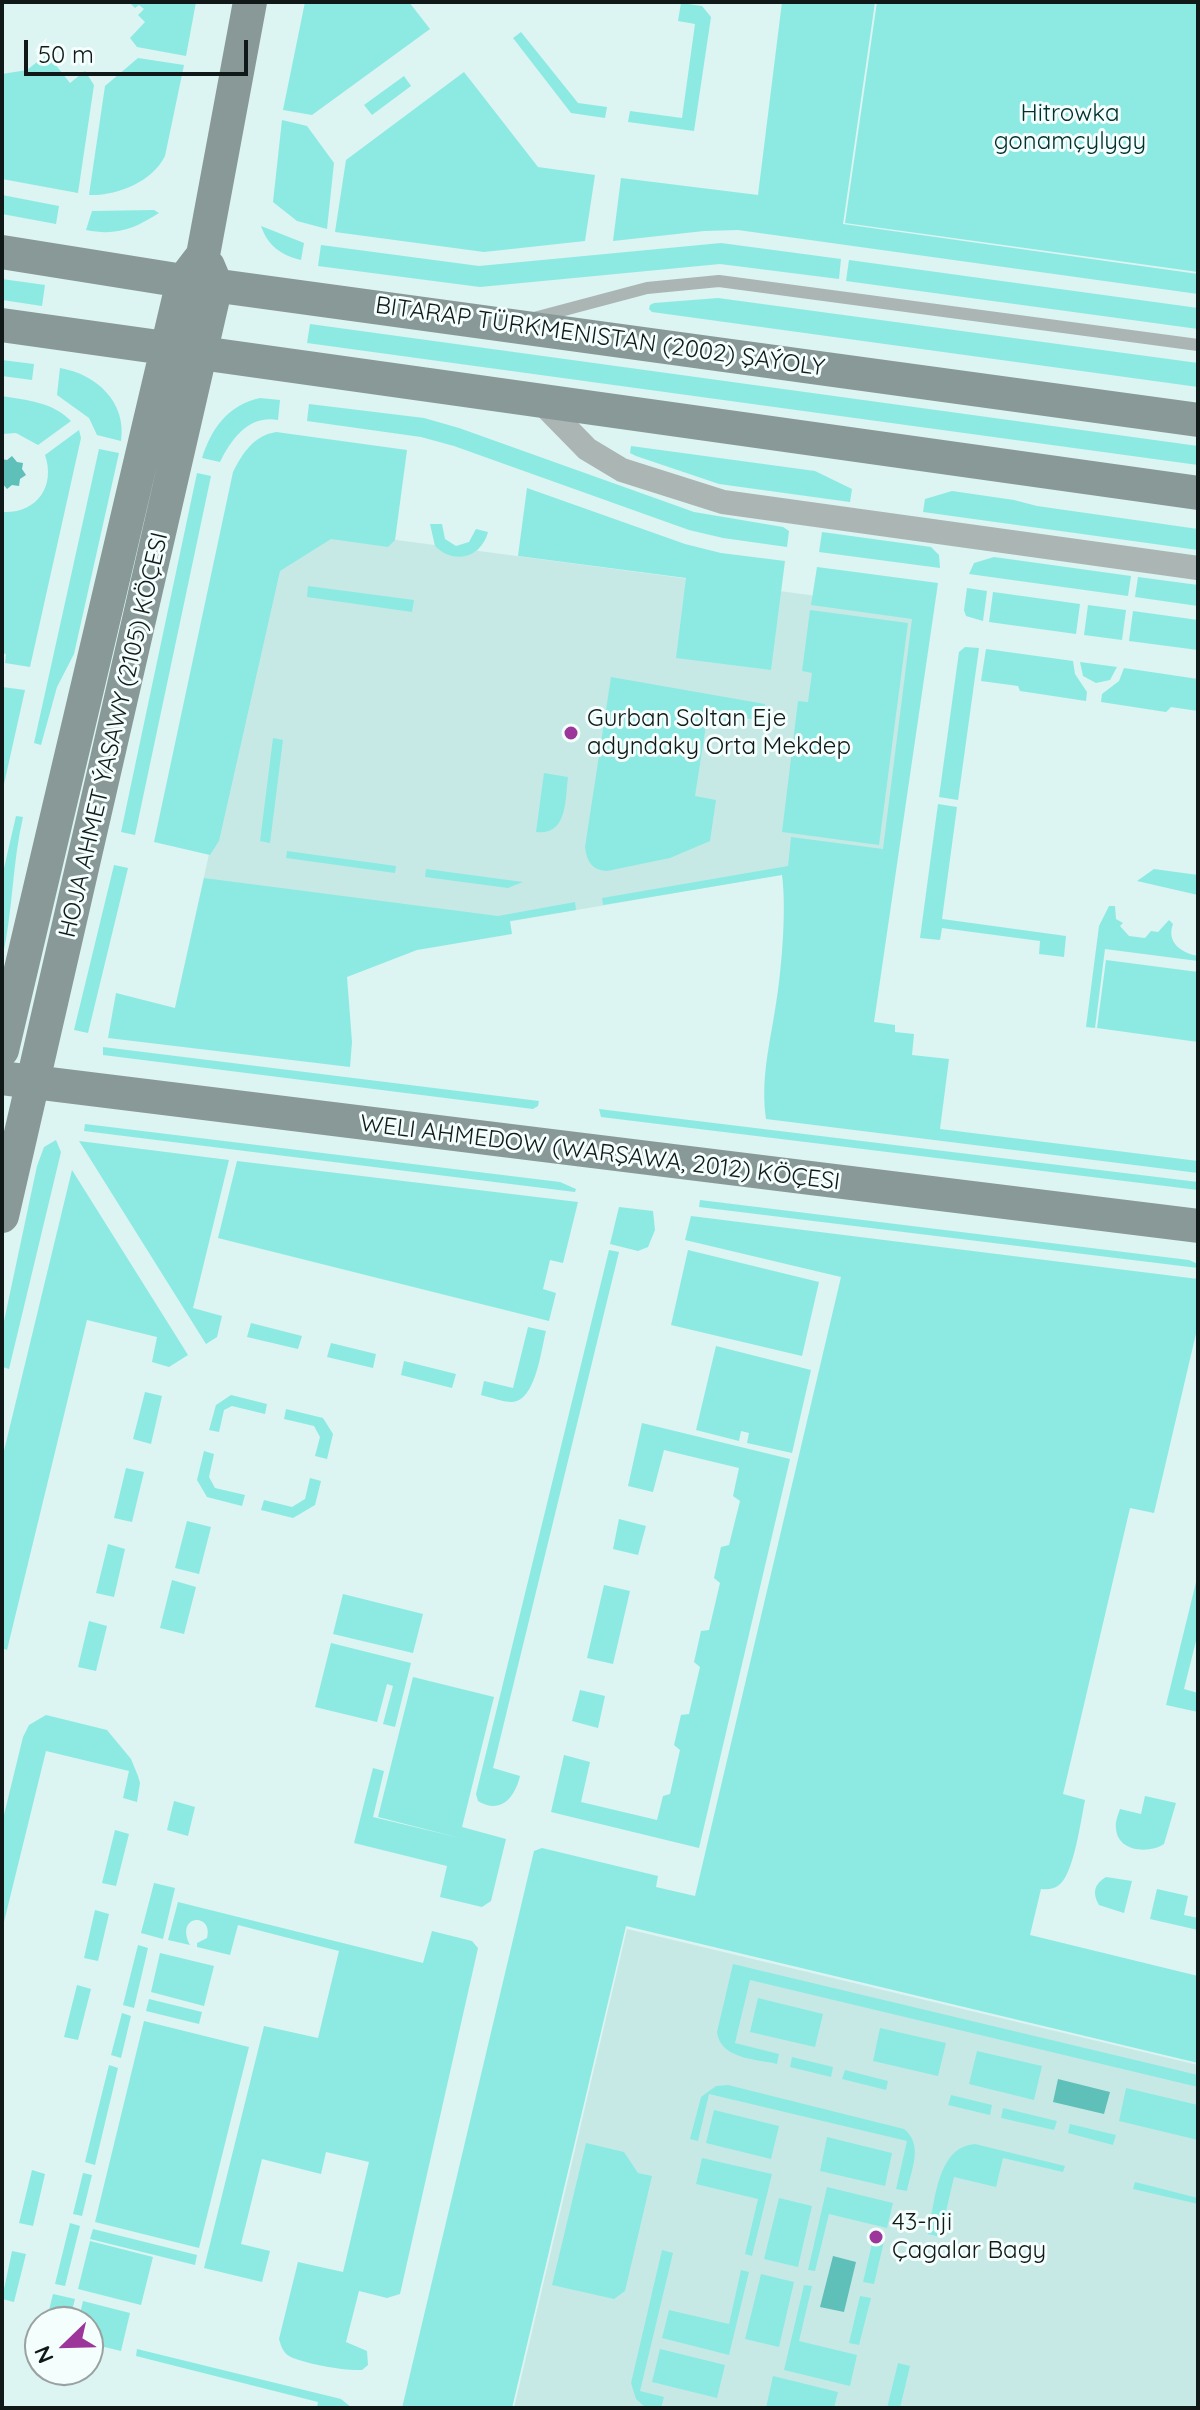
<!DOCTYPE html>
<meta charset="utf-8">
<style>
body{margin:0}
#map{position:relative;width:1200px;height:2410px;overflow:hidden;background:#dcf4f2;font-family:Quicksand,sans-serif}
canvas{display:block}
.frame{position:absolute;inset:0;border:4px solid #101918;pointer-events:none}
.north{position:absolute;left:24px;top:2306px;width:80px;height:80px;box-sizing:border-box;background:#f4fefd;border:2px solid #99a2a1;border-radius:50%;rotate:247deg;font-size:22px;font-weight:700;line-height:32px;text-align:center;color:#101918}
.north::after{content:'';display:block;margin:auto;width:28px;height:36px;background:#9c369a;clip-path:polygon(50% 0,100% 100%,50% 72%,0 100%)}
.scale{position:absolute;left:24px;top:40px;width:224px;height:36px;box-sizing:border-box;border:4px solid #101918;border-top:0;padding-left:10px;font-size:24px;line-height:28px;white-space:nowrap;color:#101918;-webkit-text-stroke:6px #f4fefd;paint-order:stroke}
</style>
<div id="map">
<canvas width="1200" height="2410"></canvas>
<div class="frame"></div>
<div class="north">N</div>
<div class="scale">50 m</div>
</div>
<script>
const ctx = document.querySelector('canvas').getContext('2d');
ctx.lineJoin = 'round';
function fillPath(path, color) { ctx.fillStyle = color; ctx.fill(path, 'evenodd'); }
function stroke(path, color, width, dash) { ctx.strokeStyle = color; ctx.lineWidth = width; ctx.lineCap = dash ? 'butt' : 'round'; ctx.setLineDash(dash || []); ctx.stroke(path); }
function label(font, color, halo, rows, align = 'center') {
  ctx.font = font + ' Quicksand,sans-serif'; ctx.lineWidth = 6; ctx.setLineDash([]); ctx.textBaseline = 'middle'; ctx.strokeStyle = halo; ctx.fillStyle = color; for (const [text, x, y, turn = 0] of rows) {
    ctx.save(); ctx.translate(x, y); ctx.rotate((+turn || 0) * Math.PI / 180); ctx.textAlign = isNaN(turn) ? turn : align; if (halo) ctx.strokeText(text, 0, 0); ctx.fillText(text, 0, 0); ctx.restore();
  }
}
fillPath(new Path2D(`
 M329,531L922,610L890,856L362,947L172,1021L273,566Z
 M627,1929L1198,2065V2408H514Z`), '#c7e9e6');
fillPath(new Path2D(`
 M129,2H196L186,56L137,47L130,38L145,22L138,15L144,9L139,5L135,8Z
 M305,2H409L430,29L312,115L283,110Z
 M782,2H875L843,224L1198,274V294L738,230L704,231L613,241L621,178L758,195Z
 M877,2H1198V272L845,223Z
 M681,3L702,6L711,17L694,131L628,122L630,111L682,118L695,24L678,21Z
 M521,32L578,103L607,107L605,118L571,113L513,38Z
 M47,54L70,83L85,71L94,85L78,193L2,179V74L27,70Z
 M138,58L184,65L165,156C152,182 117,196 89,195L105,86Z
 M464,72L538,167L595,175L585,241L484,252L335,232L346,160Z
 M404,76L411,86L372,115L364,105Z
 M282,120L307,126L334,163L327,229L297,221L273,202Z
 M2,195L59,206L56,224L2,214Z
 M154,210L159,213C134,229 116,236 86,230L92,211Z
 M261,226L304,243L301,260C281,255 268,246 261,226Z
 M721,243L841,259L839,279L720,264L480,287L318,266L321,245L479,266Z
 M849,260L1198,308V329L846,281Z
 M2,279L45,285L42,306L2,300Z
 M718,298L1198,363V387L652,312L649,309L650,305L654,303Z
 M310,324L1198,446V465L307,343Z
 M2,360L34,364L32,380L2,376Z
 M60,368C96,374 127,402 121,441L97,435L89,418L57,395Z
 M2,396C26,400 53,402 71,421L38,445L16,433L2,434Z
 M260,398L280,400L278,420C249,415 232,438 220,462L202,458C211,430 227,405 260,398Z
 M309,404L424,418L459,428L694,512L783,527L789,531L787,547L723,538L689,530L454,446L421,437L307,421Z
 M79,430L81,438L30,667L5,663L6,654L2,653V512C36,514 56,487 45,455Z
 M276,432L407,450L395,540L388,547L331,539L280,571L219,841L210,855L154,842L233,472C243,453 253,436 276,432Z
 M631,446L815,471L852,489L850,502L719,484L636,456L630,453Z
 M99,449L119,453L74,654L57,687L41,745L34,743Z
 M197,473L211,476L135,835L121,832Z
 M527,488L685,544L721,553L785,561L771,670L676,658L686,578L518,556Z
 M952,491L1014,500L1037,506L1198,529V550L923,512L925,499Z
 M430,524H442L445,539L456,546L469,542L476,529L488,532C481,558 454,565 435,546Z
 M822,532L931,547L939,555L940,568L819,552Z
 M994,557L1131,576L1128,596L969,574L974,563Z
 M817,567L938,583L874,1022L895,1025V1032L914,1034L912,1055L949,1059L940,1129L1198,1161V1173L766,1119C761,1082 768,1052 774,1016C781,979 787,911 782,875L603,905L602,898L788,866L791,837L883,849L912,619L811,605Z
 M1138,577L1198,585V606L1135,597Z
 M308,586L414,600L412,612L307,597Z
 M967,588L987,591L983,621L966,616L964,610Z
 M993,592L1080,604L1076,634L989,622Z
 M1088,605L1126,610L1122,640L1084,635Z
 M810,610L908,623L879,845L782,832L798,701L808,702L812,673L802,671Z
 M1133,611L1198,620V650L1129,641Z
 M965,647L979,648L958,800L939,797L959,652Z
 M986,649L1073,661L1075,674L1087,692L1086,701L1020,691L1018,686L981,681Z
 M1080,662L1117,667L1110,680L1096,683L1083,676Z
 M1124,668L1198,679V711L1171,707L1166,712L1101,702L1102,694L1119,681Z
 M611,677L765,704L763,721L730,716L729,722L707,719L695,796L716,800L710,841L670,858L607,871C592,870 587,862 585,847Z
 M2,687L25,690L2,793Z
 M273,738L283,740L270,843L260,841Z
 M544,773L568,777C565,799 568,836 536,832Z
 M938,804L957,807L942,919L1066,936L1064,957L1039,954L1040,941L942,928L940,940L920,938Z
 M16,816L23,817C12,864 13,912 2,959V877Z
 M287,851L396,866L395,873L286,858Z
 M114,865L128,868L88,1033L74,1030Z
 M426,869L523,882L508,888L425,877Z
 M1154,869L1198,875V895L1137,881Z
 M204,878L498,916L575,902L576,910L510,921L512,934L417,950L347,977L352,1042L350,1067L108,1038L116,993L175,1008Z
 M1109,906H1115L1116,919L1123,923L1120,926L1129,936L1145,938L1151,931L1158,932L1169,920L1173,924C1166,942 1181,953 1198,956V961L1105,949L1095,1028L1086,1027L1099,926Z
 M1106,960L1198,972V1042L1097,1028Z
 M103,1047L539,1101L538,1106L533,1109L103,1055Z
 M599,1109L1198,1182V1190L601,1117Z
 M85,1124L560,1182L576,1189L575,1192L84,1131Z
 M56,1140L61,1152L9,1369L3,1367V1326L37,1166L44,1147Z
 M79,1141L229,1160L193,1308L222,1316L217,1337L206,1344Z
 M237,1161L578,1202L563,1263L550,1260L543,1289L556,1293L549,1321L218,1238Z
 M72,1170L188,1355L169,1367L152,1362L157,1337L87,1320L7,1650L2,1648V1459Z
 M700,1200L1189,1260L1198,1264V1268L699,1207Z
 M619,1207L653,1211L655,1230L648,1247L638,1251L610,1244Z
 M691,1216L1198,1279V1325L1154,1513L1130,1508L1063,1794L1085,1800C1081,1819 1074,1874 1059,1885C1054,1889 1048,1890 1041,1889L1030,1935L1198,1976V2063L626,1926L512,2408H402L534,1851L542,1848L658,1876L656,1887L695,1896L841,1277L685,1240Z
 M609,1250L619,1252L493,1768L520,1776C515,1797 501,1815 478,1801L476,1794Z
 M688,1250L819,1282L802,1356L671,1325Z
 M251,1323L302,1336L298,1349L247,1337Z
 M528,1327L546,1331C541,1350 536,1401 512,1402C502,1402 490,1397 481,1395L484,1381L513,1388Z
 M331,1343L376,1354L373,1368L327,1357Z
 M716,1346L811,1370L792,1453L747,1443L749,1433L741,1431L739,1441L696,1430Z
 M404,1361L456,1374L452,1388L401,1375Z
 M145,1392L162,1396L151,1444L133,1439Z
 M231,1395L267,1404L265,1414L232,1406L224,1410L219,1432L209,1430L216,1405Z
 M286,1409L323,1418L333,1434L327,1459L315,1456L320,1437L314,1426L284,1419Z
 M642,1423L790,1459L699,1848L551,1812L564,1755L590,1762L581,1802L657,1820L663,1796L670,1794L680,1750L674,1745L681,1715L689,1714L700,1667L694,1662L701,1631L709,1630L720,1583L714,1578L721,1547L729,1545L740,1501L733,1496L739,1468L664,1450L653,1492L628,1486Z
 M204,1451L214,1454L209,1477L215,1488L245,1495L242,1506L207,1497L197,1480Z
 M126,1468L144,1472L132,1522L114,1518Z
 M310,1478L321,1481L315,1505L293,1518L261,1510L264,1500L292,1507L305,1499Z
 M619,1519L646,1526L638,1555L613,1549Z
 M187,1521L211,1527L199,1574L175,1568Z
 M108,1544L125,1549L114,1597L96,1593Z
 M1198,1574V1633L1184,1689L1198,1693V1712L1166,1705Z
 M172,1580L196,1587L184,1634L160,1628Z
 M604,1585L630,1591L613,1664L587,1658Z
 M343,1594L423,1614L413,1653L333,1634Z
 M89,1621L107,1626L96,1671L78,1667Z
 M331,1643L411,1663L395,1727L383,1724L393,1686L387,1684L377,1722L315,1707Z
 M413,1677L494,1697L462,1827L506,1839L491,1901L482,1907L440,1897L447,1866L354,1843L373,1768L384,1771L373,1817L460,1838L378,1817Z
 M580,1690L605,1696L598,1728L572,1721Z
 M46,1715L107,1730L131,1759L138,1776L140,1783L137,1802L123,1798L129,1771L46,1751L2,1930V1823L23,1737L29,1725Z
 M1145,1796L1176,1803L1164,1844C1149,1854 1117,1852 1116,1828C1115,1822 1118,1815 1120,1809L1141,1814Z
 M174,1801L195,1807L188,1836L167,1830Z
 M115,1830L129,1834L116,1886L102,1883Z
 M1106,1877L1132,1881L1124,1913L1099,1905C1092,1893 1094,1884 1106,1877Z
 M154,1883L175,1888L163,1939L141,1933Z
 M1157,1889L1188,1896L1184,1915L1198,1918V1930L1150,1919Z
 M178,1902L423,1963L432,1931L472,1941L478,1948L400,2294L387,2298L359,2291L346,2342L367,2351L368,2365L362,2370C345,2371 304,2364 289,2356C283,2352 281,2346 279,2339L298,2262L343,2272L369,2162L326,2152L321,2174L262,2159L241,2244L270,2251L262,2282L204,2268L264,2026L318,2038L339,1951L238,1925L230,1955L197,1947V1943L207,1938C214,1912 174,1914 190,1945L168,1940Z
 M95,1910L109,1914L98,1961L84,1958Z
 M138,1945L148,1948L134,2008L123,2005Z
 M160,1953L214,1966L204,2006L151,1992Z
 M733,1964L1198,2075V2087L750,1980L735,2043L779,2054L777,2064C756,2059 720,2059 717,2032Z
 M77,1985L91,1989L78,2040L64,2037Z
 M758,1998L823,2014L815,2047L750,2032Z
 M149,1999L202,2012L199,2024L146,2011Z
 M122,2013L131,2016L121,2058L111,2055Z
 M144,2021L249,2047L199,2248L95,2222Z
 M880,2028L946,2043L938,2076L873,2061Z
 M977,2051L1042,2066L1034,2100L969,2084Z
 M792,2057L833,2067L831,2077L790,2067Z
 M109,2065L118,2068L95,2165L85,2162Z
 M845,2070L888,2081L886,2090L842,2079Z
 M728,2085L904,2129C924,2145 911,2170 907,2191L896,2189L907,2141L709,2094L698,2141L690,2139L701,2097L716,2086Z
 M1126,2088L1198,2105V2140L1119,2121Z
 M951,2095L992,2105L990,2115L948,2105Z
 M1003,2108L1057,2121L1054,2130L1001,2118Z
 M714,2110L779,2126L771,2159L706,2143Z
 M1070,2124L1116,2135L1113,2145L1068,2133Z
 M827,2137L892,2153L885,2186L820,2171Z
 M586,2143L624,2152L638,2173L652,2176L625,2291L614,2299L552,2285Z
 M975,2144L1065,2166L1063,2172L1003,2158L996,2187L954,2177L940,2237L928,2234C935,2204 936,2147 975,2144Z
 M702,2158L772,2174L752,2256L745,2254L758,2199L696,2184Z
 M32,2170L45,2174L33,2226L19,2223Z
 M83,2173L92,2175L82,2216L73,2214Z
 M1135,2182L1198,2198V2204L1133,2189Z
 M827,2187L893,2203L887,2228L829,2214L815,2271L808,2270Z
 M779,2198L812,2206L798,2267L764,2259Z
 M70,2223L80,2226L65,2286L55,2284Z
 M93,2229L197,2255L195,2265L90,2239Z
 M874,2235L885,2237L874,2284L863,2282Z
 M90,2241L153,2257L141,2305L78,2289Z
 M662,2250L673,2253L640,2391L664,2397L661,2408H646L636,2399L631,2383Z
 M12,2251L26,2254L14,2302L2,2299Z
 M741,2270L749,2272L729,2355L662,2338L669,2310L729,2324Z
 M761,2274L794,2282L779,2347L745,2339Z
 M804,2285L812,2286L799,2341L857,2355L850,2386L784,2370Z
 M53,2294L75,2299L69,2322H46Z
 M860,2296L871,2298L859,2345L849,2343Z
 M83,2301L130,2313L121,2351L88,2343V2322H78Z
 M137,2349L341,2399L352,2408H317L318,2402L136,2356Z
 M660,2349L725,2365L717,2398L652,2382Z
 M898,2363L910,2366L900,2408H887Z
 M773,2376L838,2392L834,2408H766Z`), '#8ceae3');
fillPath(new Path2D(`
 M12,456L17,462L23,463L22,469L26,475L20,479L19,486L12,485L7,489L2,483V459L7,460Z
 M1058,2079L1110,2092L1104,2114L1053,2102Z
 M833,2256L856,2262L844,2312L820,2307Z`), '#5fbfb9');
stroke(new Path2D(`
 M534,318L647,288L719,281L1198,345`), '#aab5b4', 12);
stroke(new Path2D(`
 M541,402L587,449L622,470L723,502L1198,568`), '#aab5b4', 24);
stroke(new Path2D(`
 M2,252L183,281L1198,420
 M2,325L1198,493
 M2,1050L183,281L203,255L250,2
 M2,1078L1198,1226
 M2,1216L216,285L208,266`), '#899997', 34);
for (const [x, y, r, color] of [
 [571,733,8,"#9c369a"],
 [876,2237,8,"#9c369a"]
]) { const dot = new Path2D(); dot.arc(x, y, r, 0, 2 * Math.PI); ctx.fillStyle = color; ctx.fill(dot); stroke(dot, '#f4fefd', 3); }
label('24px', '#00312f', '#f4fefd', [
 ["Hitrowka",1070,114],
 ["gonamçylygy",1070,142]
]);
label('24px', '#101918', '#f4fefd', [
 ["BITARAP TÜRKMENISTAN (2002) ŞAÝOLY",600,337,8],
 ["HOJA AHMET ÝASAWY (2105) KÖÇESI",114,735,-77],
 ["WELI AHMEDOW (WARŞAWA, 2012) KÖÇESI",600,1153,7]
]);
label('24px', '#101918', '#f4fefd', [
 ["Gurban Soltan Eje",587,719],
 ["adyndaky Orta Mekdep",587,747],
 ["43-nji",892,2223],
 ["Çagalar Bagy",892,2251]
], 'left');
</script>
